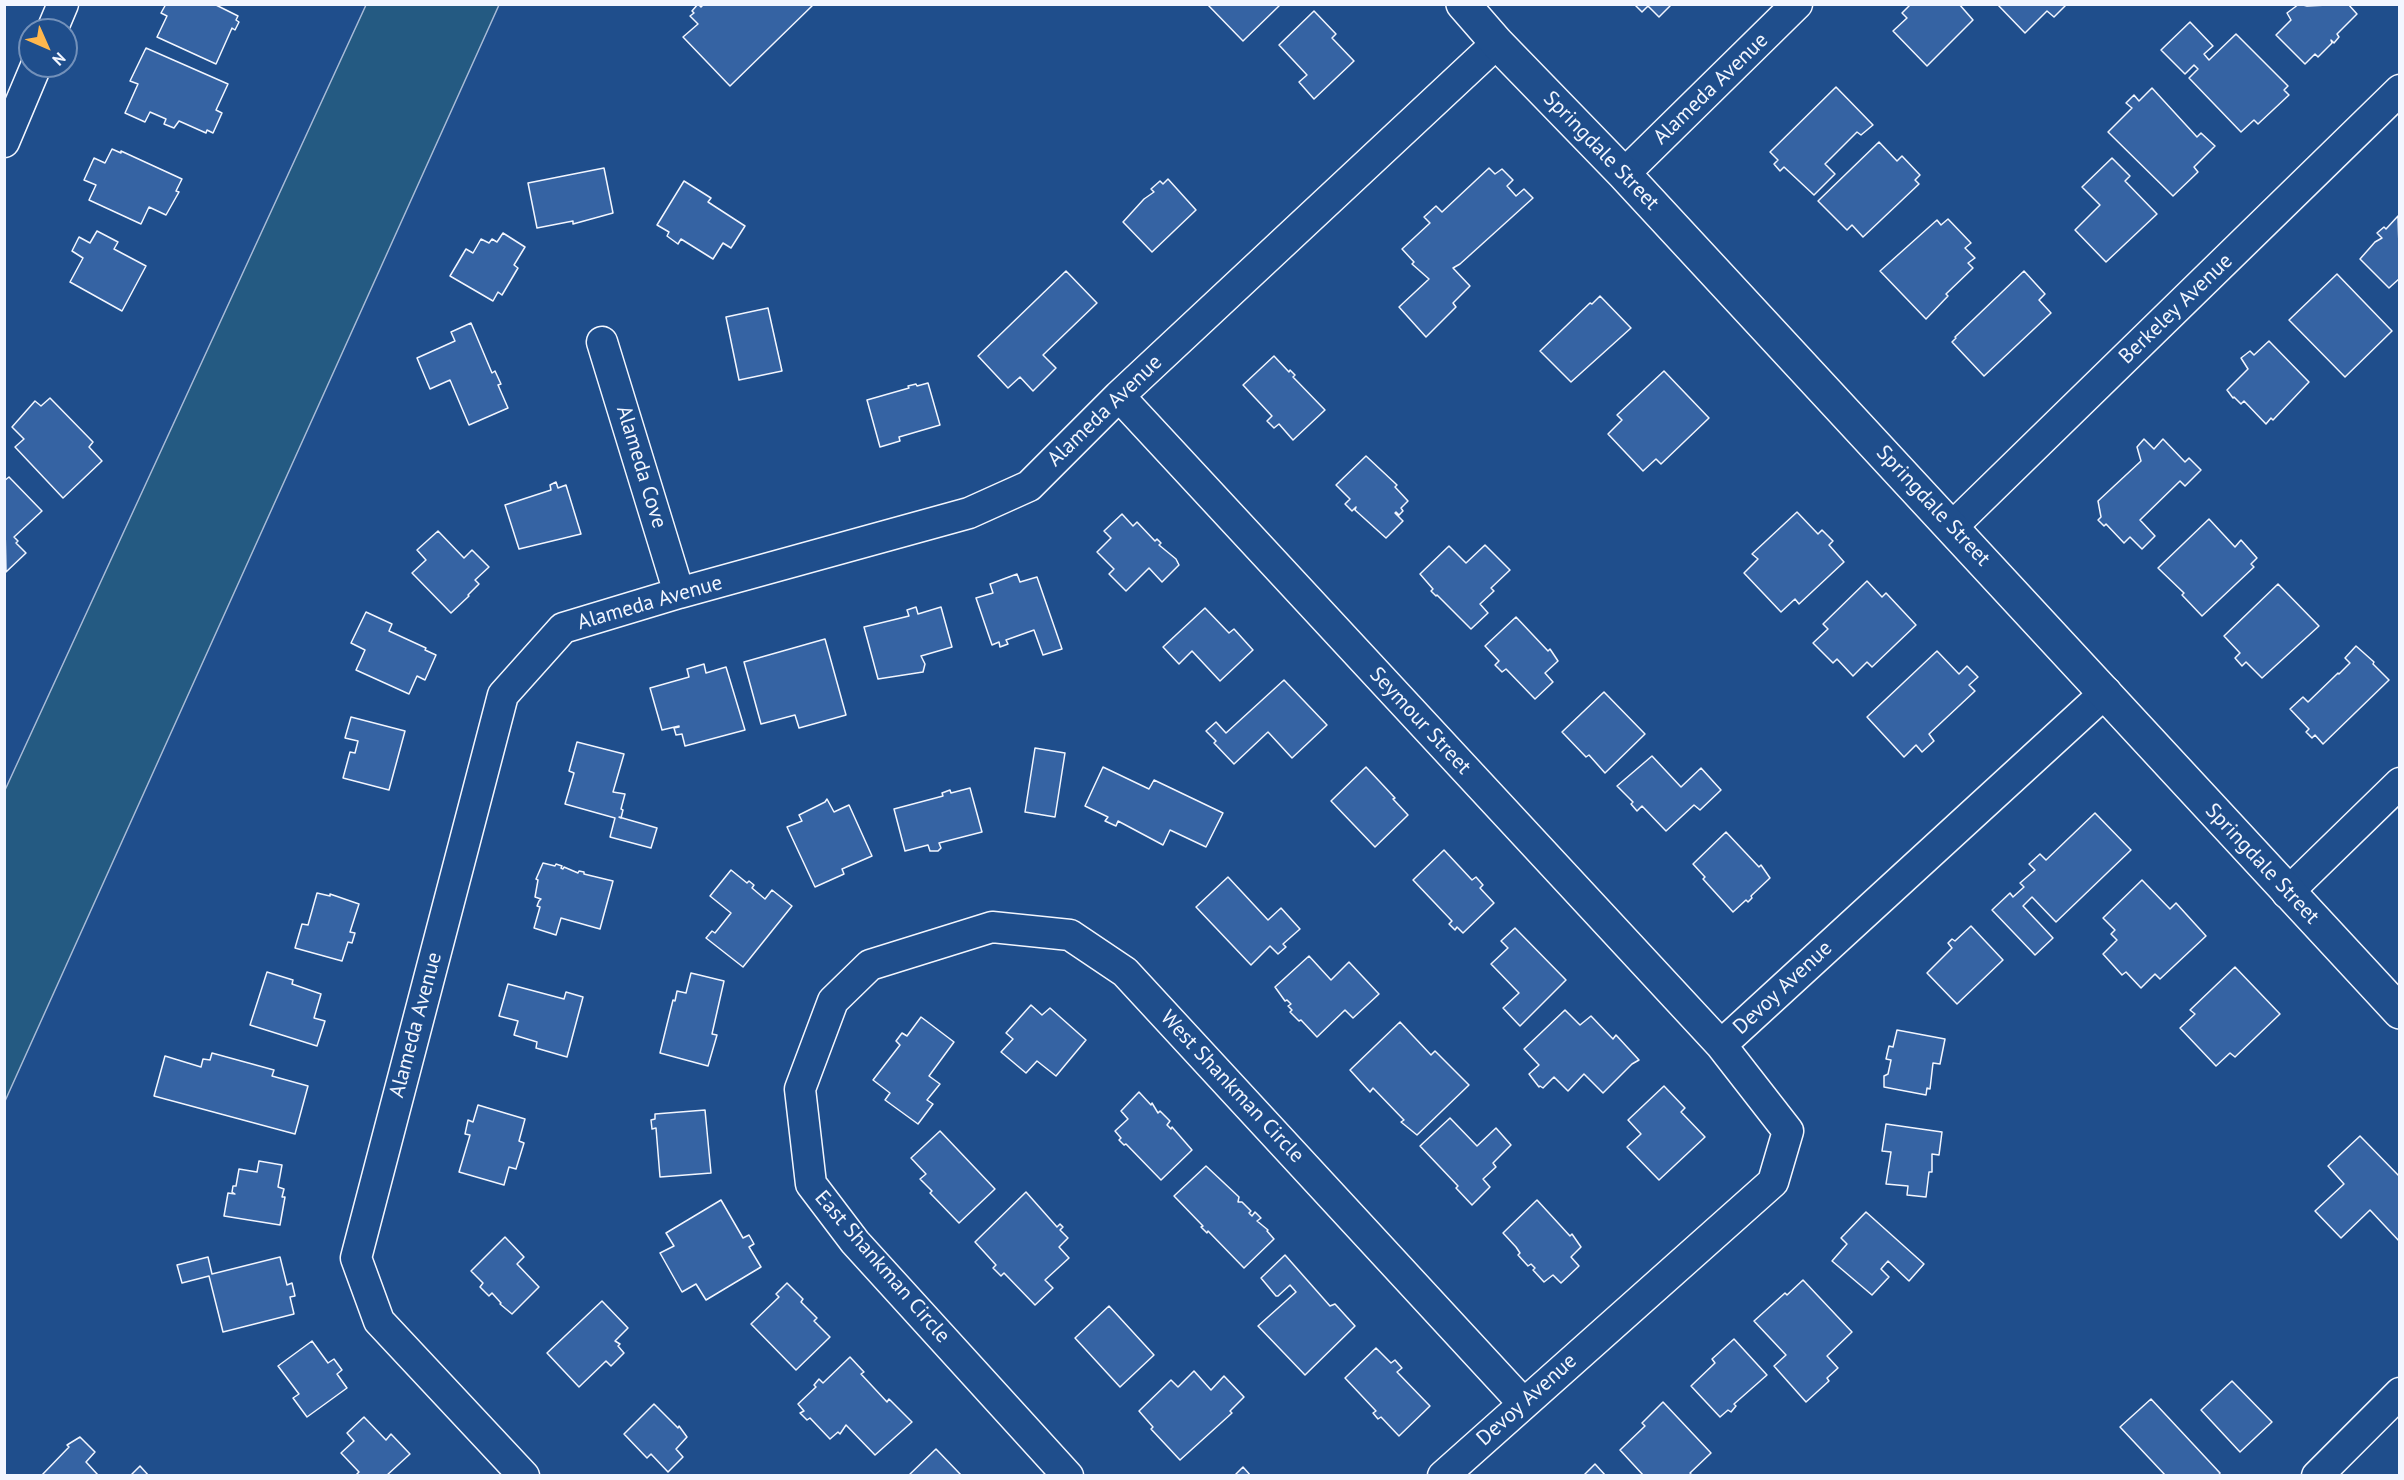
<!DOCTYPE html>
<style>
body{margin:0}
#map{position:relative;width:2404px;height:1480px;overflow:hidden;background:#1f4e8c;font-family:"PT Sans",sans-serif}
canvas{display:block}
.frame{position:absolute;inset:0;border:6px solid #f2f6ff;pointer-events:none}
.north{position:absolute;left:18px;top:18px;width:60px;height:60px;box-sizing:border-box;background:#1f4e8c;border:2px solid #7391ba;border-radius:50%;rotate:135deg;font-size:16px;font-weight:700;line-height:24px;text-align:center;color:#f2f6ff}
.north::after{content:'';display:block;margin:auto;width:21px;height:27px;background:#ffb74d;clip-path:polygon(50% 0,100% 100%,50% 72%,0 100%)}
</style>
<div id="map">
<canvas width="2404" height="1480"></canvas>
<div class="frame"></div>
<div class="north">N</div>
</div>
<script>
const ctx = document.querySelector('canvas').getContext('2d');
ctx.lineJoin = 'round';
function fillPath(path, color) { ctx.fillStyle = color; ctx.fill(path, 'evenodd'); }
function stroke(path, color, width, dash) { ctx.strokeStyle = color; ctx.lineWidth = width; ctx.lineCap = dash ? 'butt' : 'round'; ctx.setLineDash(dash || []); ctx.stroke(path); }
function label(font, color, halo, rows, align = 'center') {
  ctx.font = font + ' "PT Sans",sans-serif'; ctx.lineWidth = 4.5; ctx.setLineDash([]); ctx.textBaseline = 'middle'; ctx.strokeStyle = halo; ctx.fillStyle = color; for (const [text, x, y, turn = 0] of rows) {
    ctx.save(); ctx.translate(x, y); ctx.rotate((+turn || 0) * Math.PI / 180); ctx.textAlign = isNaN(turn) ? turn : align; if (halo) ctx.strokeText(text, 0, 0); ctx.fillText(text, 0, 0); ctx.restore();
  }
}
const green = new Path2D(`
 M366,5H499L5,1101V790Z`);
fillPath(green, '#245a82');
stroke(green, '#a8bbd7', 1.5);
const building = new Path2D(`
 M166,4H214L238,16L236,20L239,22L235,30L232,28L216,64L157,37L167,16L161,13Z
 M698,4L701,7L704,4H814L730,86L683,37L698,24L690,16L694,13L692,11Z
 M1207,4H1281L1243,41Z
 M1634,4H1672L1659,17L1648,6L1642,12Z
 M1911,4H1959L1973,20L1927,66L1893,31L1907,18L1902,13Z
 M1997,4H2067L2054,17L2047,11L2025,33Z
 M2299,4L2307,6L2348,4L2357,14L2337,34L2339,37L2334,43L2331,40L2332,43L2318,57L2315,54L2305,64L2276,35L2291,20L2287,13Z
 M1314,11L1336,34L1332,38L1354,61L1314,99L1299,82L1307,75L1279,45Z
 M2190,22L2213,46L2204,54L2209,60L2236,34L2288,86L2284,90L2289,95L2258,124L2254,120L2241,132L2189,78L2198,69L2194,65L2185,74L2161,50Z
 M146,48L228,84L216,110L222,113L213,133L207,130L206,133L179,121L174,128L164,124L166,119L150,112L145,122L125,113L138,84L130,81Z
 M1836,87L1873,125L1861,135L1857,132L1825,164L1835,174L1814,195L1784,167L1780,171L1774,164L1778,160L1770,152Z
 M2152,88L2197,137L2201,133L2215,146L2194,167L2198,172L2173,196L2108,132L2132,108L2126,103L2134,95L2139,101Z
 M1879,142L1897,161L1902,156L1920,175L1915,180L1919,184L1863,237L1852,225L1847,230L1818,201Z
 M112,149L121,153V151L182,179L176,191L179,192L166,215L149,207L141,224L89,200L96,185L84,180L94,158L105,163Z
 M2112,158L2130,176L2125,181L2157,214L2106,262L2075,230L2100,205L2082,187Z
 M604,168L613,213L573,224V221L537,228L528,183Z
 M1489,168L1495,174L1502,169L1513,180L1507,186L1516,196L1524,189L1533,198L1460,264L1453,268L1470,286L1453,303L1456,307L1426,337L1399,307L1429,279L1412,264L1414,262L1402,249L1430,223L1424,217L1436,206L1442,212Z
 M1168,179L1196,210L1152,252L1123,222L1144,199L1154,192L1151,189L1160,181L1163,184Z
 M684,181L711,198L708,202L745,226L731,248L723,243L713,259L681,239L678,244L667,236L669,232L657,225Z
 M2398,216L2400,278L2389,288L2360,259L2375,242L2382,238L2377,233L2384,227L2386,229Z
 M1948,219L1971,243L1965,248L1975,258L1968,263L1973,268L1946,294L1948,296L1926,319L1880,271L1937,220L1941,225Z
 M97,231L118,242L114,249L146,266L122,311L70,282L83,258L72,251L79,237L90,243Z
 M503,233L525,247L514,265L518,268L502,295L498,292L493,301L450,276L466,249L473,253L481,239L489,243L492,239L497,242Z
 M1066,271L1097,303L1043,355L1056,368L1033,391L1020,377L1008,388L978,356Z
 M2024,271L2045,294L2039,300L2051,313L1984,376L1952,342L1956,338L1955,337Z
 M2337,274L2392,331L2345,377L2289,320Z
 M1600,296L1631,328L1571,382L1540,351L1590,303L1592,304Z
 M768,308L782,371L739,380L726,317Z
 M471,323L492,373L495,371L501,384L498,385L508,408L469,425L450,380L430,389L417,358L455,341L451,332Z
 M2269,341L2309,382L2273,420L2271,418L2266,424L2244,401L2241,404L2234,397L2233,398L2227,390L2248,369L2241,358L2250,351L2254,355Z
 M1274,356L1289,372L1290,370L1295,375L1293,377L1325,410L1293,440L1279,424L1274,428L1267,421L1272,416L1243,385Z
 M1664,371L1709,418L1661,464L1656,459L1643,471L1608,434L1622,420L1617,415Z
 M928,383L940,425L899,437L900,441L880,447L867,400L909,388L908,386L916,384L917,386Z
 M50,398L93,442L89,447L102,461L63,498L15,447L24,439L12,427L35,401L41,406Z
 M2144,439L2154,449L2163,439L2185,462L2189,458L2201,470L2185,486L2180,481L2140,520L2155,536L2142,549L2130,537L2124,543L2106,524L2104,526L2098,520L2101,517L2098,501L2141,461L2137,447Z
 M1366,456L1397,485L1395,487L1408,501L1401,508L1403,511L1399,515L1396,512L1395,513L1403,521L1386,538L1355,510L1356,507L1352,511L1345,504L1350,499L1336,485Z
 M9,477L42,511L14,537L18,541L16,543L26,553L6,572L4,481Z
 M556,482L558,488L566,485L581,534L519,549L505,505L551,490L550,485Z
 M1797,512L1818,534L1822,530L1833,541L1829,545L1844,562L1799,604L1795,599L1781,612L1744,573L1758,559L1752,554Z
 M1122,514L1133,526L1137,522L1155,541L1157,539L1161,543L1159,545L1176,559L1179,565L1162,582L1149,568L1126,591L1109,574L1114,569L1097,552L1111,538L1104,531Z
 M2209,519L2235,547L2241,540L2257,558L2251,564L2254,567L2202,616L2182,595L2184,593L2158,568Z
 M438,531L464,558L472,550L489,567L475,580L479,584L468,595L469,596L451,613L412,573L426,560L417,550Z
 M1485,545L1510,570L1491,588L1494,591L1480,604L1488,613L1471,629L1437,595L1436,596L1431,591L1433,589L1420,574L1449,546L1466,563Z
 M1017,574L1020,582L1037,577L1062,649L1043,655L1034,630L1006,640L1008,644L1000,647L999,642L992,645L976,598L993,593L990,584Z
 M1867,581L1882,597L1886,593L1916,625L1872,667L1867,662L1853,676L1837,659L1833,663L1813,643L1828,629L1823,624Z
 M2278,584L2319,626L2262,678L2246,662L2242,666L2235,658L2240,653L2224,636Z
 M916,607L918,614L941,607L952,647L921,656L925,664L923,672L878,679L864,627L909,616L907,610Z
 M1205,608L1229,633L1234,629L1253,650L1220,681L1192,651L1179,664L1163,647Z
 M366,612L392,624L389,631L426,648L425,650L436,655L425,680L417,676L409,694L356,670L365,650L351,643Z
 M1516,617L1548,651L1550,649L1558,661L1545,673L1553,682L1535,699L1506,669L1502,672L1495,665L1499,661L1485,646Z
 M825,639L846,715L799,728L795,715L761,724L744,662Z
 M2356,646L2374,662L2373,664L2389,680L2323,744L2315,735L2312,738L2306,732L2309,729L2290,709L2303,697L2308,702L2338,673L2339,674L2350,663L2345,658Z
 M1937,651L1959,674L1967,666L1978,677L1969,685L1975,691L1929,734L1934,741L1922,752L1916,745L1904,757L1867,717Z
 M704,664L706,673L726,667L745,730L685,746L682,734L676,735L674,728L679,727V726L662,730L650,688L689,677L687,669Z
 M1284,680L1327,725L1292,758L1268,732L1234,764L1214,743L1216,741L1206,731L1216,722L1226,733Z
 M1604,692L1645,734L1605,773L1589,755L1586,757L1562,732Z
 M351,717L405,731L389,790L343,778L350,752L355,753L358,741L345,738Z
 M577,742L624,754L613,792L625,794L621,809L623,810L621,818L619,817L657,828L651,848L610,837L615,818L565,804L574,773L569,771Z
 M1035,748L1065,753L1055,817L1025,812Z
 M1652,756L1681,787L1701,768L1721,790L1700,810L1694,805L1666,831L1642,806L1637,811L1631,804L1633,802L1617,786Z
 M1103,767L1149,789L1154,780L1223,813L1206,847L1170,830L1163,845L1118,821L1116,826L1105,821L1108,817L1085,806Z
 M1366,767L1395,798L1393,799L1408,815L1375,847L1331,801Z
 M970,788L982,832L939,843L941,848L938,851H930L928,845L905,851L894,809L943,796L942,793L950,790L951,793Z
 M827,799L834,812L849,805L872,856L842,869L844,874L815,887L787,827L802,821L799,815L825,802Z
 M2095,813L2131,850L2056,922L2032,897L2023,906L2053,938L2035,955L1992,910L2010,893L2013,897L2024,887L2020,883L2035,870L2029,864L2040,854L2046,860Z
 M1726,832L1759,867L1761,865L1770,878L1751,896L1752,898L1748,902L1746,900L1733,912L1703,879L1705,877L1693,864Z
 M1444,850L1472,880L1476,877L1483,885L1480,888L1494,903L1463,933L1457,927L1455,930L1449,924L1452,921L1413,880Z
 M543,863L555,866L556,864L562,866L561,868L563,869L564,867L578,873L579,871L584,872V874L588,875L613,881L600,929L561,918L556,935L534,928L540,907L537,906L539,901L541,899L535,897L538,880L536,879Z
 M731,870L747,883L749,881L754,885L752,888L765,899L772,890L792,906L743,967L706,938L712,931L715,933L731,913L710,896Z
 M1228,877L1268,920L1281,908L1300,929L1283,944L1286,947L1278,954L1270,946L1251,965L1196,907Z
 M2142,880L2170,909L2176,903L2206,936L2160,979L2155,974L2141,988L2126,972L2122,975L2103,954L2117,940L2111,934L2115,930L2103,918Z
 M317,893L330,896V894L359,904L350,932L355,933L352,943L348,942L342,961L295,948L302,924L308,925Z
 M1971,926L2003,960L1957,1004L1927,973L1952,948L1948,943L1952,939L1955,941Z
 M1515,928L1566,980L1520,1026L1503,1008L1519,993L1491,964L1508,948L1501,941Z
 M1309,956L1331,980L1349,962L1379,994L1353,1018L1345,1010L1317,1037L1301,1020L1299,1021L1290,1012L1292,1010L1288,1006L1291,1004L1287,1000L1285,1001L1275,987Z
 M2235,967L2280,1014L2235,1057L2230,1053L2216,1066L2180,1028L2195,1014L2190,1010Z
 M267,972L293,980L292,984L321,994L314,1018L325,1021L317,1046L250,1025Z
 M691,973L724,981L712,1034L717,1035L708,1066L660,1053L673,1000L675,1001L677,991L686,993Z
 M508,984L564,999L566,992L583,997L567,1057L536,1048L537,1042L514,1035L518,1021L499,1016Z
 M1031,1005L1042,1015L1050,1008L1086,1040L1056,1076L1037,1061L1026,1073L1001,1052L1013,1039L1006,1033Z
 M1565,1010L1580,1025L1591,1016L1613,1039L1616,1035L1639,1060L1632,1064L1603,1093L1584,1074L1568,1091L1554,1077L1543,1088L1540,1086L1539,1087L1529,1074L1539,1065L1524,1049Z
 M921,1017L954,1042L929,1076L940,1084L927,1100L933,1104L918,1124L885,1100L890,1093L873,1080L900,1045L896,1041L902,1033L907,1036Z
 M1400,1022L1431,1055L1435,1051L1469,1085L1417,1135L1401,1122L1404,1120L1373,1088L1370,1092L1350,1070Z
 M1897,1030L1945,1039L1940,1064L1933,1063L1930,1089L1927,1088L1926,1095L1884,1087V1076L1888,1074L1891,1060L1886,1059L1889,1046L1893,1047Z
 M212,1053L274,1070L272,1076L308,1086L295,1134L154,1096L165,1056L201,1067L203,1059L210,1060Z
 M1664,1086L1685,1108L1681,1112L1705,1137L1659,1180L1627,1147L1641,1134L1628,1120Z
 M1139,1092L1151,1105L1152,1103L1158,1113L1160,1111L1170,1121L1167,1125L1171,1129L1172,1127L1192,1150L1161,1180L1126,1144L1124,1145L1119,1140L1121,1138L1115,1131L1128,1119L1121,1111Z
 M478,1105L525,1119L519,1141L524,1143L516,1169L509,1167L504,1185L459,1172L470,1135L465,1134L468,1120L473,1122Z
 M705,1110L711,1173L660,1177L656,1128L652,1129L651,1120L655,1119V1114Z
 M1450,1118L1477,1146L1496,1128L1511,1145L1493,1163L1496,1167L1483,1179L1490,1187L1472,1205L1456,1188L1458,1186L1420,1146Z
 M1886,1124L1942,1132L1939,1155L1932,1154V1172H1929L1926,1197L1907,1195L1908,1186L1886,1184L1891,1152L1882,1151Z
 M940,1131L995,1189L959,1223L930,1193L932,1191L920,1179L926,1174L911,1158Z
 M2360,1136L2400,1177V1242L2370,1210L2341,1238L2315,1211L2344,1184L2328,1166Z
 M259,1161L282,1165L278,1187L284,1189L282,1197H285L280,1225L224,1216L228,1193L235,1194L232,1192L233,1186H236L239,1169L257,1172Z
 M1206,1166L1239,1197L1238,1202H1242L1251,1211L1249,1213L1252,1216L1255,1212L1261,1218L1257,1221L1268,1230L1267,1231L1274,1239L1244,1268L1208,1231L1207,1233L1201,1227L1203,1226L1174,1196Z
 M1026,1192L1057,1227L1060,1224L1063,1227L1060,1230L1068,1238L1059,1247L1069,1258L1045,1280L1053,1288L1035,1305L1004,1273L1001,1276L993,1268L996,1265L975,1242Z
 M721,1200L743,1238L749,1235L754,1244L749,1247L761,1267L706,1300L696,1284L682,1292L660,1253L674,1246L666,1233Z
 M1537,1200L1570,1236L1572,1234L1581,1247L1571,1257L1579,1266L1561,1283L1553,1275L1544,1282L1533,1270L1535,1268L1531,1264L1528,1266L1518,1255L1520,1253L1516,1247L1503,1233Z
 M1866,1212L1924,1264L1909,1281L1888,1261L1881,1269L1889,1277L1872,1295L1832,1261L1847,1244L1841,1238Z
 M505,1237L524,1257L517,1264L539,1287L512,1314L500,1304L501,1303L492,1293L489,1296L480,1287L483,1283L471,1271Z
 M1285,1255L1330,1306L1335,1304L1355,1326L1305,1375L1258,1326L1296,1292L1290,1285L1278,1296H1276L1261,1278Z
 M208,1257L212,1274L280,1257L287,1285L292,1283L295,1296L290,1297L294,1314L223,1332L209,1276L182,1283L177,1265Z
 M1803,1280L1852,1332L1827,1356L1838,1368L1827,1378L1829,1381L1806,1402L1774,1366L1786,1355L1754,1321L1785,1293L1787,1295Z
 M787,1283L803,1299L801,1302L817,1318L814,1321L830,1337L796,1370L751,1324L779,1297L776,1294Z
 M602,1301L628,1328L615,1341L620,1344L618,1346L624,1353L611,1366L606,1361L579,1387L547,1353Z
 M1109,1306L1154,1355L1120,1387L1075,1338Z
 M1734,1339L1767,1375L1734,1404L1736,1406L1731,1412L1728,1410L1720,1417L1691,1386L1715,1363L1712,1359Z
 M312,1341L328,1363L334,1359L342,1370L337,1374L347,1388L307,1417L293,1398L299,1394L278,1366Z
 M1376,1348L1391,1363L1395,1360L1402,1368L1397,1372L1430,1406L1399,1436L1381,1417L1378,1419L1373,1413L1376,1411L1345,1378Z
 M850,1357L864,1372L861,1374L887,1402L889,1399L912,1422L875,1455L846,1425L840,1434L838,1432L830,1439L810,1418L807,1420L800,1413L804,1411L798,1404L816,1387L814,1385L819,1379L823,1383Z
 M1194,1371L1211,1390L1224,1376L1244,1397L1230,1411L1232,1413L1180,1460L1151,1429L1153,1427L1139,1411L1171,1380L1178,1387Z
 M2232,1381L2272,1422L2240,1452L2201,1410Z
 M2151,1399L2220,1473L2218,1476H2166L2120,1427Z
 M1663,1402L1711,1453L1690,1473L1693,1476H1644L1620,1450L1645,1426L1642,1423Z
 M654,1404L678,1428L679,1426L687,1437L676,1449L683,1457L668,1472L651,1454L647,1458L624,1434Z
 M364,1417L386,1440L391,1434L410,1454L386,1476H355L359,1472L341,1453L354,1441L347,1433Z
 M80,1437L95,1452L86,1462L98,1475L41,1476L69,1447L67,1445Z
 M936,1449L962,1476H908Z
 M1595,1464L1606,1476H1583Z
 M140,1466L149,1476H130Z
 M1243,1467L1251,1476H1234Z`);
fillPath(building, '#3563a3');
stroke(building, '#f2f6ff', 1.5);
const street = new Path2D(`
 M52,30L63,4
 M4,142L36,66
 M1624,174L1797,4
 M602,342L679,593
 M1119,396L1721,1045L1788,1131L1773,1182L1443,1476
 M1952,527L2400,90
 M2287,893L2400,783
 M1721,1045L2106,692
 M524,1476L379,1321L356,1258L503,695L563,628L679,593L969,513L1029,486L1119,396L1497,43
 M1068,1476L855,1242L811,1184L800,1089L833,1001L870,965L992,927L1070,935L1125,972L1523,1403
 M2317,1476L2400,1393`);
const secondary = new Path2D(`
 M1463,4L1497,43L1624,174L2400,1012`);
stroke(street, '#f2f6ff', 33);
stroke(secondary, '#f2f6ff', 36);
stroke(street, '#1f4e8c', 30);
stroke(secondary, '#1f4e8c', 33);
label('21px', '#f2f6ff', '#1f4e8c', [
 ["Alameda Avenue",1711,89,-44],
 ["Springdale Street",1601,151,46],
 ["Berkeley Avenue",2176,309,-44],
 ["Alameda Avenue",1105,411,-44],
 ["Alameda Cove",641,467,73],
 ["Springdale Street",1933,506,47],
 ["Alameda Avenue",650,603,-16],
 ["Seymour Street",1420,721,47],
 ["Springdale Street",2262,864,47],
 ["Devoy Avenue",1783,988,-43],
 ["Alameda Avenue",416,1025,-75],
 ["West Shankman Circle",1232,1087,47],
 ["East Shankman Circle",882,1267,49],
 ["Devoy Avenue",1527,1400,-42]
]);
</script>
